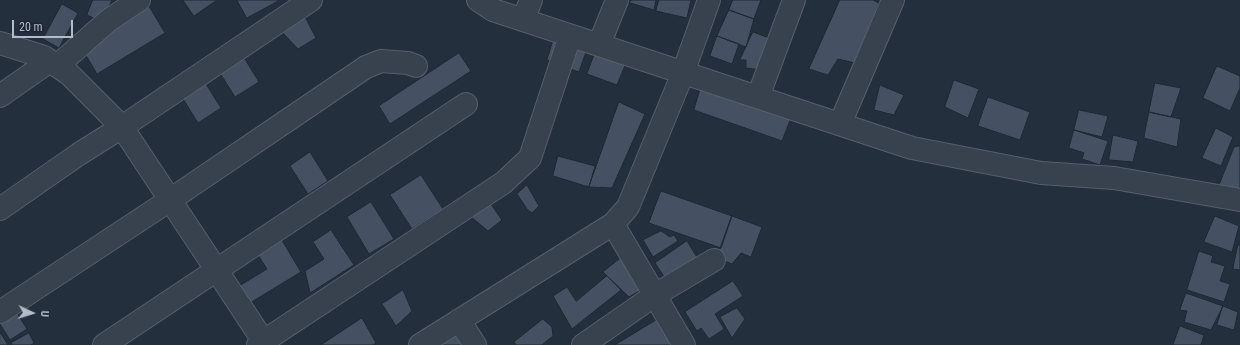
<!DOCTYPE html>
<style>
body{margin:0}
#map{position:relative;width:1240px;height:345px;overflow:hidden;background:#242f3e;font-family:"Roboto Condensed",sans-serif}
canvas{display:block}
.north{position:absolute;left:12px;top:293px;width:40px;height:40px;-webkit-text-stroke:3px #1d2633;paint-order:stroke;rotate:94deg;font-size:11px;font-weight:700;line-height:16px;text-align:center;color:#b4bcc9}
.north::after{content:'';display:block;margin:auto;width:14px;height:18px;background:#b4bcc9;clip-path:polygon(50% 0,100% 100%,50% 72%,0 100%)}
.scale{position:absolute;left:12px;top:20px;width:61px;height:18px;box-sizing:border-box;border:2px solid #b4bcc9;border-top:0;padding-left:5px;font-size:12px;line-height:14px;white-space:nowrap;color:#b4bcc9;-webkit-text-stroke:3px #1d2633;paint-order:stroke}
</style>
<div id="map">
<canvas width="1240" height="345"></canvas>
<div class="north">U</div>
<div class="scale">20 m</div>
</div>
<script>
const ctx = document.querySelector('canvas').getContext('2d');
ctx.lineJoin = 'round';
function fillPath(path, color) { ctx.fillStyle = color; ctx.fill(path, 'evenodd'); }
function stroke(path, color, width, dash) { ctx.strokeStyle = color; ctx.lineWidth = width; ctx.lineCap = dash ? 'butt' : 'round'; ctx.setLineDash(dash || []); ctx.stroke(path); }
const building = new Path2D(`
 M93,0H112L102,22L87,15Z
 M183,0H217L194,16Z
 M237,0H280L247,18Z
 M631,0H656L654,10L630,3Z
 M659,0H691L687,18L656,11Z
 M733,0H761L754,19L729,10Z
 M840,0H873L879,3L855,63L838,59L828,75L809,69Z
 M62,4L78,13L59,48L43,39Z
 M149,6L165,33L97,74L81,47Z
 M729,10L754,19L746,47L717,36Z
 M304,15L316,38L298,49L280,30Z
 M753,32L772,39L762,70L746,68V60H740Z
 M717,36L739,44L732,64L710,56Z
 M554,38L561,42L557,64L547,60Z
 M569,44L587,49L579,72L562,66Z
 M459,53L471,71L390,124L379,106Z
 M595,53L626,63L617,85L587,74Z
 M243,56L259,82L235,97L218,70Z
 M1217,66L1240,76V88L1230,111L1203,98Z
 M203,79L221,108L198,123L180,94Z
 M954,80L979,89L968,118L945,107Z
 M702,83L793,113L782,141L694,110Z
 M1155,83L1181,88L1171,117L1149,112Z
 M880,85L904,95L894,115L874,110Z
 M988,97L1030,112L1020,140L978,126Z
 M619,102L645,114L612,188L589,187Z
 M1079,110L1108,116L1102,137L1074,130Z
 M1149,112L1181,119L1177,147L1144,138Z
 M1216,128L1233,137L1221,166L1202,158Z
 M1074,130L1108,141L1100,165L1082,159L1084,153L1069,148Z
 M1113,135L1138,141L1133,162L1109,160Z
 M1240,146V190L1219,185L1234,147Z
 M310,152L328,181L308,194L290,166Z
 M558,156L595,166L589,187L553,176Z
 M421,175L443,209L412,229L390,195Z
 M527,185L539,206L532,213L527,209L517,194Z
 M661,191L732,216L721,248L649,223Z
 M486,197L502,220L488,231L464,211Z
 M371,202L394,239L369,254L347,217Z
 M732,216L762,227L751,257L741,253L732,264L717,258Z
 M1215,216L1239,226L1232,252L1204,242Z
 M331,230L354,265L310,293L305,271L324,259L313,242Z
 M661,231L670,237L674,235L678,241L653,257L643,240Z
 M280,237L301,272L250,303L239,286L267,269L256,252Z
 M687,241L700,262L667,281L655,263Z
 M1238,245H1240V270L1233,269Z
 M1199,251L1213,256L1211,262L1225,266L1220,281L1230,284L1224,302L1187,290Z
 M622,257L641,290L629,297L603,272Z
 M607,276L621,290L572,329L553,296L567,287L576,301Z
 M733,281L743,296L715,314L724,329L709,339L701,328L697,331L685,312Z
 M403,290L412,311L396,326L382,304Z
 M1186,293L1223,306L1211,330L1184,322L1187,311L1180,310Z
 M1223,306L1238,312L1234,330L1217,325Z
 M737,308L745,319L732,338L720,317Z
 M15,310L27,329L10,340L0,324V320Z
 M362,318L376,343L373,345H321Z
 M543,319L552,327L553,336L542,345H516L514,342Z
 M658,319L676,345H615Z
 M459,323L473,345H443L437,337Z
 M1180,326L1204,335L1201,345H1173Z
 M0,332L8,345H0Z
 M29,333L34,343L31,345H12L11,343Z`);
fillPath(building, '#455162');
stroke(building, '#1f2835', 1);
const street = new Path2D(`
 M478,0L493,10L912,148L1041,173L1114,178L1240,200
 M523,20L531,0
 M0,43L44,57L69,74L122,127L266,345
 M599,45L617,0
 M57,66L109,20L139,0
 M0,96L50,61
 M758,97L794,0
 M840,124L893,0
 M0,209L79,154L122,127L311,0
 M613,224L684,345
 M0,312L170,200L366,67L381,61L408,63L416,66
 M459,320L475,345
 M104,345L466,104
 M258,345L503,183L530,158L570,36
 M420,345L613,224L628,207L683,73L709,0
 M583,345L655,295L714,260`);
stroke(street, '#565f6c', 24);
stroke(street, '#38414e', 22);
</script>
